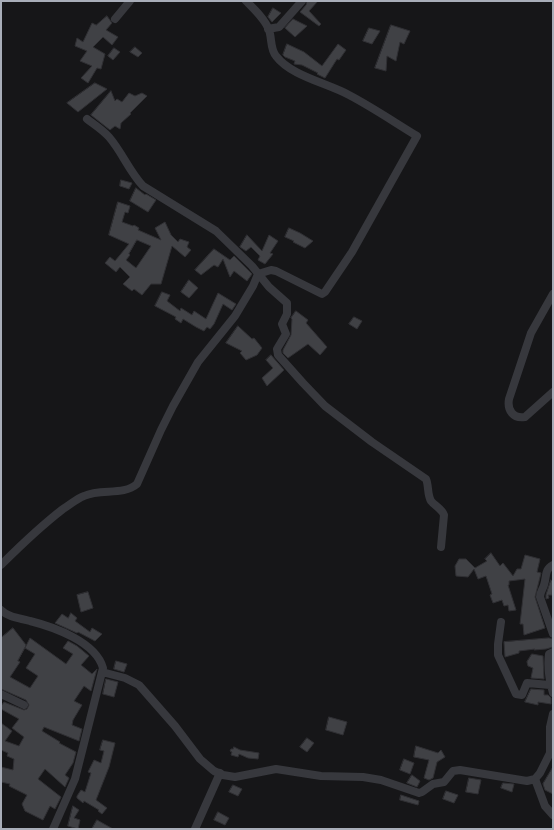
<!DOCTYPE html>
<style>
body{margin:0}
#map{position:relative;width:554px;height:830px;overflow:hidden;background:#161618;font-family:Raleway,sans-serif}
canvas{display:block}
.frame{position:absolute;inset:0;border:2px solid #a8adb8;pointer-events:none}
</style>
<div id="map">
<canvas width="554" height="830"></canvas>
<div class="frame"></div>
</div>
<script>
const ctx = document.querySelector('canvas').getContext('2d');
ctx.lineJoin = 'round';
function fillPath(path, color) { ctx.fillStyle = color; ctx.fill(path, 'evenodd'); }
function stroke(path, color, width, dash) { ctx.strokeStyle = color; ctx.lineWidth = width; ctx.lineCap = dash ? 'butt' : 'round'; ctx.setLineDash(dash || []); ctx.stroke(path); }
const building = new Path2D(`
 M307,1H318L309,11L321,24L319,26L300,12L306,5Z
 M273,8L281,13L272,22L268,17Z
 M107,16L112,23L106,30L118,37L112,45L103,37L93,47L105,54L101,69L97,68L88,83L81,78L92,66L80,61L87,51L75,46L77,38L83,42L92,23L96,25Z
 M293,19L307,26L295,37L285,28Z
 M391,25L410,31L404,44L400,42L396,61L387,56L386,71L375,68Z
 M369,28L380,31L372,44L363,41Z
 M287,44L304,52L322,66L338,44L346,50L339,60L337,59L325,78L317,74L318,73L302,65L294,64L295,61L285,57L283,55Z
 M135,47L142,53L138,57L130,52Z
 M114,48L120,52L113,60L108,56Z
 M95,83L107,89L78,112L67,103Z
 M111,91L115,101L117,99L122,102L129,93L135,96L142,93L147,96L130,113L131,114L121,123L120,129L115,126L110,130L91,115Z
 M121,180L132,183L129,189L120,186Z
 M136,188L145,195L146,194L156,200L148,212L130,201Z
 M118,202L130,206L128,213L125,212L122,222L133,226L134,225L139,228L138,230L161,240L155,228L165,222L171,235L178,242L180,239L189,242L187,247L191,250L185,257L172,246L161,284H151L142,295L134,289L132,291L123,284L130,277L120,267L116,272L105,263L110,257L115,261L129,244L109,235ZM137,240L151,246L136,268L126,260L130,255L129,254Z
 M289,228L300,233L313,241L305,248L293,242L294,241L285,237Z
 M247,235L262,251L269,235L278,241L270,253L273,254L265,264L258,260L260,256L251,247L246,251L240,247Z
 M214,249L230,260L234,256L252,274L247,281L234,271L230,277L223,259L218,267L214,265L201,275L195,270Z
 M189,280L198,288L189,298L181,292Z
 M162,292L170,295L167,301L180,311L181,308L192,315L194,311L206,319L218,293L236,304L232,310L223,304L214,324L210,329L207,327L204,331L196,327L183,319L181,323L175,319L176,317L155,306Z
 M296,311L308,320L306,323L327,347L320,355L308,344L288,358L283,353V350L291,335L292,319L291,318Z
 M354,317L362,321L357,329L349,324Z
 M238,326L252,339L254,338L262,348L257,355L246,360L240,353L242,351L226,343Z
 M271,355L284,370L267,386L262,378L273,368L266,360Z
 M491,553L500,566L503,563L513,576L517,569H521L525,555L540,559L537,572L541,573L535,597L545,628L524,635L523,624H520L525,579L509,581V585H508L516,610L509,611L508,605L504,606L502,600L493,603L490,595L492,594L486,576L478,579L474,569L468,577L456,576L455,566L459,559H466L475,568L487,561L485,559Z
 M551,580L553,582L552,595H548L549,598L546,599V595Z
 M88,592L93,608L81,612L77,595Z
 M71,613L77,618L75,621L90,632L92,628L102,634L95,641L78,632L77,633L55,623L62,614L68,618Z
 M13,628L26,645L25,648L30,638L66,664L73,654L63,648L68,641L77,646L89,656L81,665L92,674L97,669L91,691L84,686L74,701L82,705L73,720L72,725L82,729L79,741L44,727L42,731L60,742L59,743L76,752L73,763L65,775L69,778L65,787L45,769L38,779L61,797L55,809L50,806L43,820L25,811L22,804L27,795L9,786L10,784L1,782V767L13,770L14,759L7,756L8,753L1,750V723L12,731L5,741L19,746L24,737L12,728L19,719L1,709V706L4,702L24,710L27,709L29,705L26,700L1,689V638ZM25,648L35,654L26,668L38,676L30,688L10,677L20,662L18,661Z
 M549,638L553,639V647L546,649L534,650L535,649L519,651V653L505,657L504,642Z
 M532,654L543,656L544,679L531,678L533,668L528,666L527,662Z
 M116,661L127,664L124,672L114,669Z
 M106,679L118,682L114,697L103,694Z
 M531,689L544,690V695H548L551,698V704L538,702V705L525,702Z
 M329,717L347,722L343,735L326,730Z
 M307,738L314,743L307,752L300,747Z
 M103,740L115,743L109,767L96,800L107,808L102,814L98,811L99,810L84,801L83,803L77,798V796L81,790L85,792L91,773L88,772L94,760L101,763L104,751L100,750Z
 M416,746L438,753L441,750L445,757L437,762L433,778L429,780L424,778L429,760L414,757Z
 M234,747L240,750L259,753L258,759L248,758L239,754L238,757L231,755L232,752L230,751L231,749H233Z
 M404,759L414,763L410,774L400,770Z
 M553,767V794L545,790L543,784Z
 M412,775L420,781L417,787L407,783Z
 M469,778L481,780L478,794L466,792Z
 M503,783L514,784L512,792L501,788Z
 M233,785L242,789L238,796L229,792Z
 M446,791L458,795L454,803L443,799Z
 M401,795L419,801L418,805L400,800Z
 M73,806L79,810L74,818L80,820L78,829L68,826Z
 M218,812L229,818L225,825L214,820Z
 M97,820L113,829H92Z`);
fillPath(building, '#404145');
stroke(building, '#303034', 1);
stroke(new Path2D(`
 M115,19L130,1
 M268,29L279,27L302,1
 M87,119C95,125 103,130 109,137C122,152 129,171 143,186L216,231L252,266L269,287L287,303V314L282,324L286,334L277,349L278,355L303,383L325,406L372,442L426,479C429,486 427,494 431,501C435,506 442,509 444,515L441,547
 M553,294L531,333L509,399C507,410 513,419 525,417L553,392
 M1,565C21,545 41,526 63,509C70,505 76,499 84,496C101,488 123,496 137,484L161,430L173,406L198,362L235,316L253,286L258,274L271,270L276,271L322,294L325,292L352,252L417,136C394,122 372,107 349,95C327,83 291,76 276,56C270,49 272,38 269,30C265,19 254,9 246,1
 M553,565C544,570 547,576 544,585C543,589 540,592 540,597L553,634
 M1,610C9,618 20,618 30,621C54,627 96,642 103,668L75,779L53,829
 M501,622L498,644V655L516,694L522,695L527,683L550,685
 M553,652L549,654C547,668 549,679 553,693
 M102,672L125,678L139,685L175,726L200,759L214,771L223,775L235,777L276,769L321,776L363,777L381,780L419,793L422,792L433,784L444,782L453,771L460,770L527,781L535,779L540,773L550,753V727L553,714
 M1,694L24,705
 M535,779L545,806L553,815
 M195,829L220,773`), '#37383d', 8);
</script>
